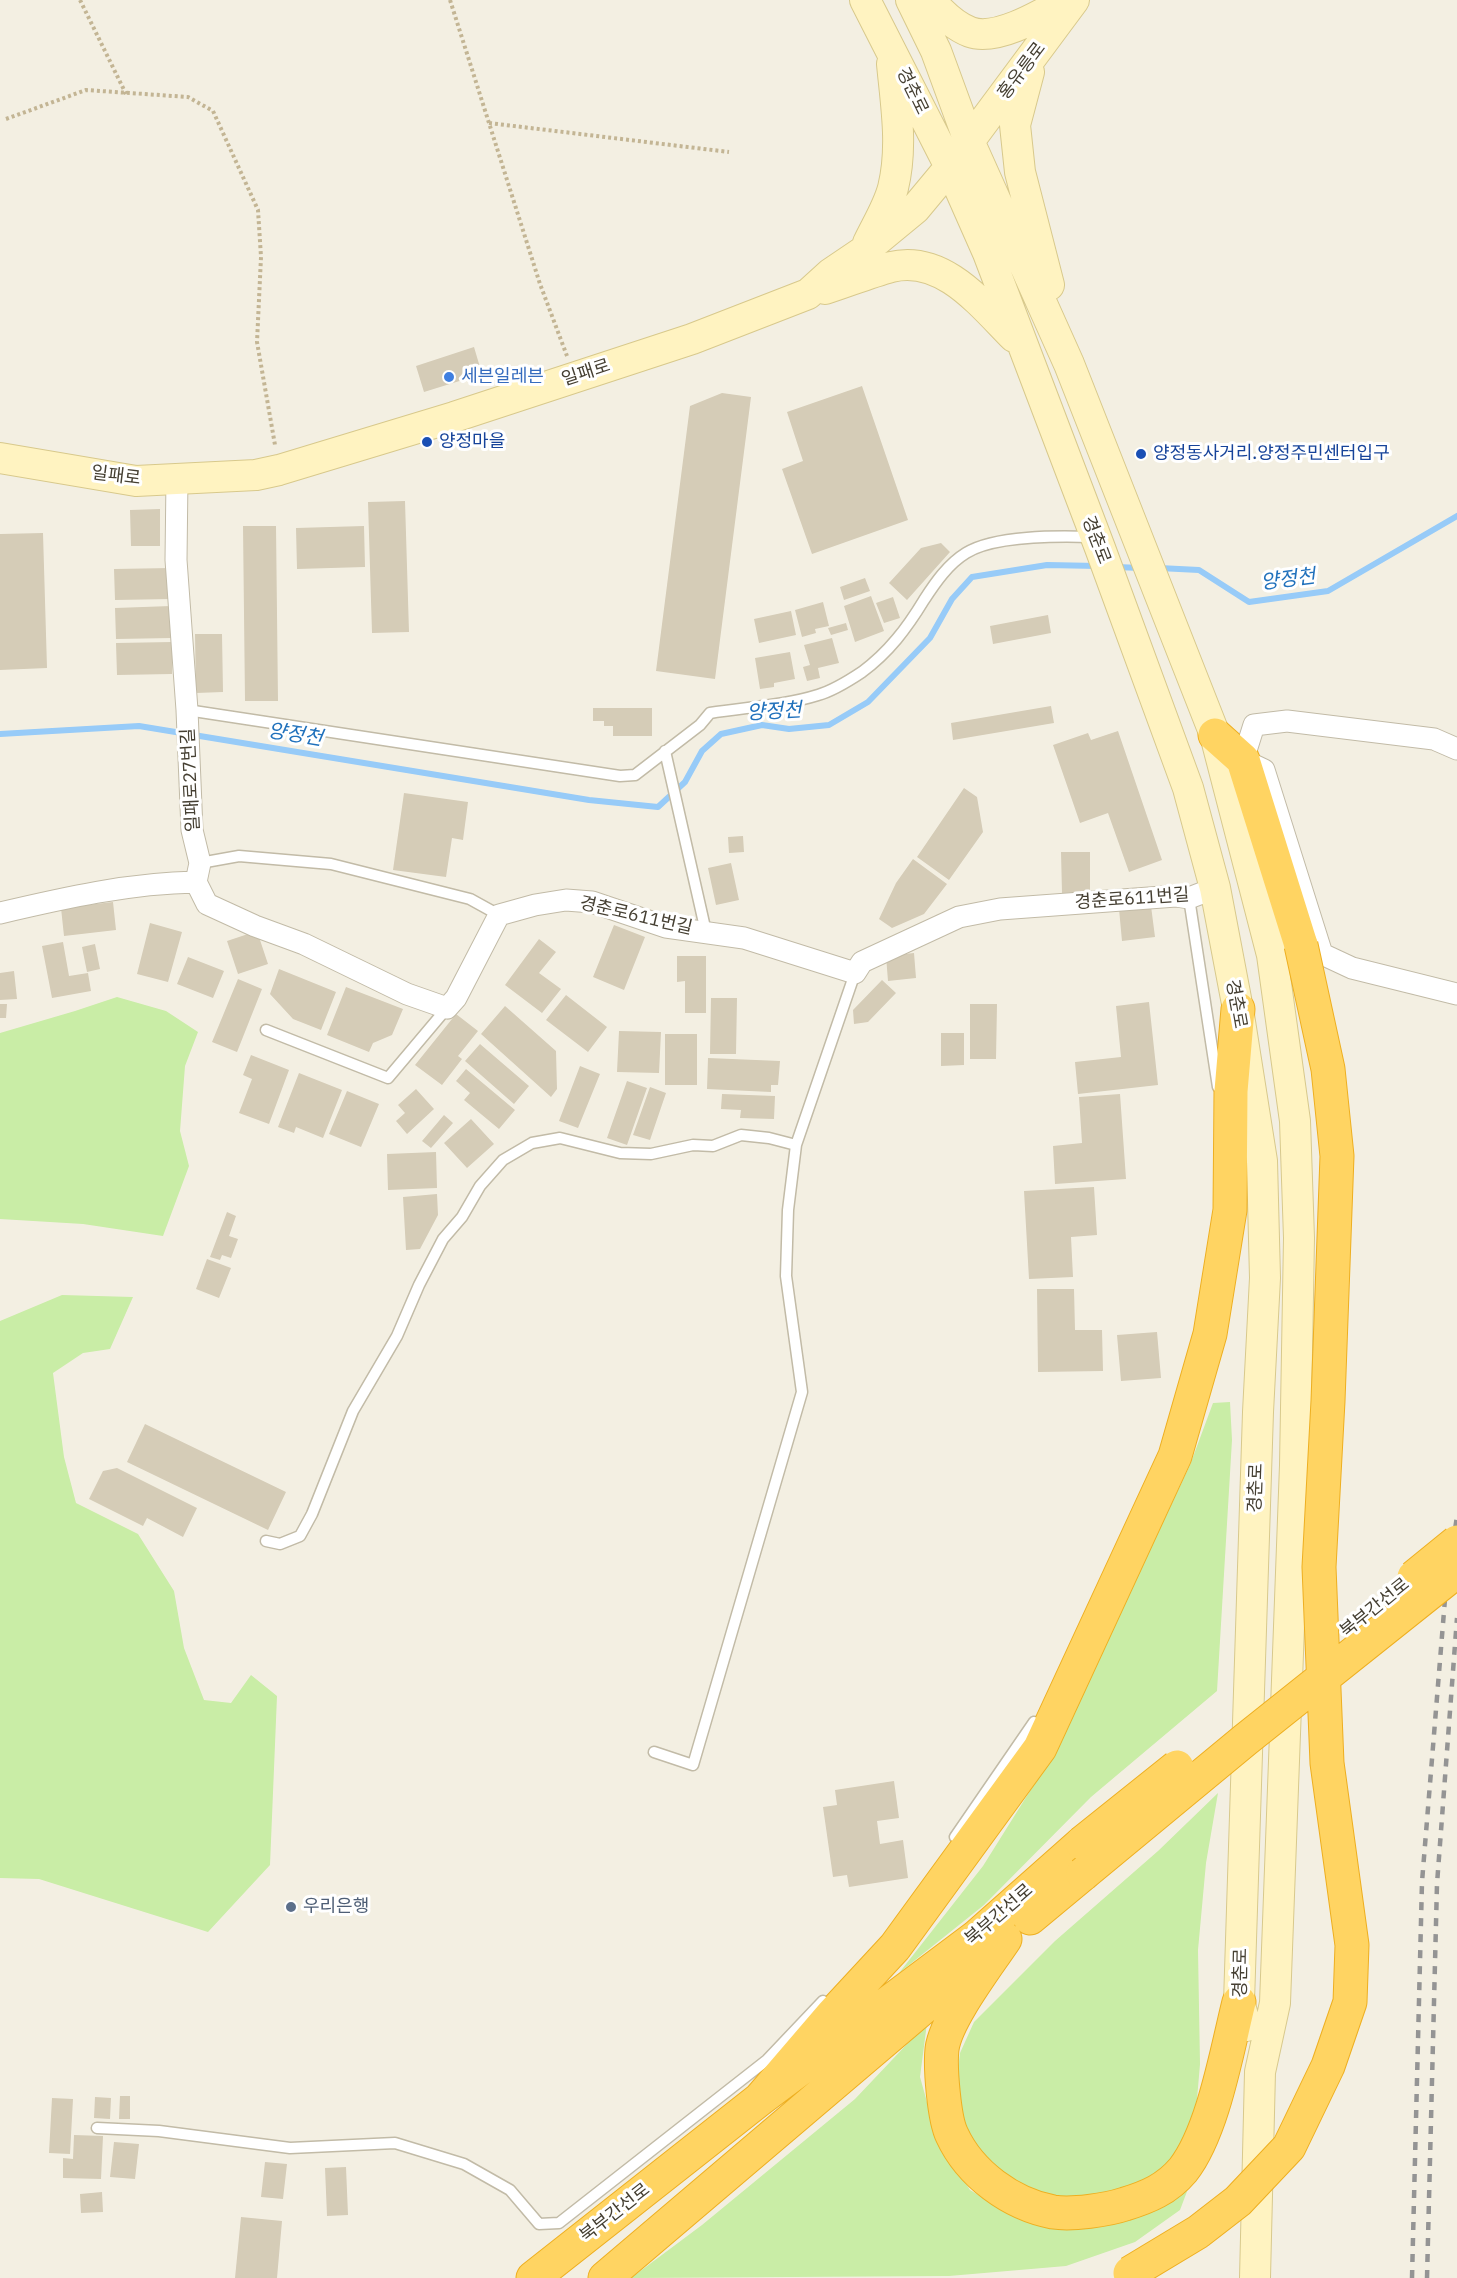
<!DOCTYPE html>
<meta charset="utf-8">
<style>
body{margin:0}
canvas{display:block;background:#f3efe2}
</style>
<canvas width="1457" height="2278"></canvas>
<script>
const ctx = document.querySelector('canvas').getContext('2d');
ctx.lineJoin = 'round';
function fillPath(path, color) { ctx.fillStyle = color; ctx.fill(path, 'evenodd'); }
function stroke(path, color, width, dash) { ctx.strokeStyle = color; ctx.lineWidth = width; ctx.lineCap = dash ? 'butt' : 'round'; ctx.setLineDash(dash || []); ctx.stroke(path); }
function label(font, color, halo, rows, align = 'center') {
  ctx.font = font + ' "IBM Plex Sans","Noto Sans KR",sans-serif'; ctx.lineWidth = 6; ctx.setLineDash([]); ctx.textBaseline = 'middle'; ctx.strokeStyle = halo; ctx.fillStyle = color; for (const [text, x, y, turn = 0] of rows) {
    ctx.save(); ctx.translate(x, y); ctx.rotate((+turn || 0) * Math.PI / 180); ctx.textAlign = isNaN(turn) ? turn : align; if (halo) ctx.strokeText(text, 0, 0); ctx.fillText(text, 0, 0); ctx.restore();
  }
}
fillPath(new Path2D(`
 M117,997L166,1011L198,1032L185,1066L180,1131L189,1166L163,1236L83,1224L0,1219V1033L75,1011Z
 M62,1295L133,1297L110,1349L83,1353L53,1373L64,1457L76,1503L138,1534L174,1591L184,1648L204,1700L231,1703L251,1675L277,1696L270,1865L208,1932L39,1879L0,1878V1321Z
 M1230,1402L1232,1440L1217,1691L1091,1797L984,1905L899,1973L983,1866L1055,1751L1190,1465L1213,1403Z
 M1218,1793L1206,1863L1198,1950L1200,2064L1195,2123L1149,2193L1065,2207L994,2177L967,2135L956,2086L960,2053L974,2022L1055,1941L1158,1851Z
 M927,2023L920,2077L937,2138L970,2190L1002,2209L1054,2227L1194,2173L1180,2210L1135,2242L1066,2266L949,2276L631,2278L702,2225L855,2099Z`), '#c9eda6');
stroke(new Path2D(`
 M1117,567L1140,568
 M1159,568L1199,570L1249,602L1328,591L1457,516
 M0,734L139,726L589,800L658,807L685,782L702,751L721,734L762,725L789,729L829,725L868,702L930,638L952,599L972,577L1047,565L1098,566`), '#97cbf8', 6);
fillPath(new Path2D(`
 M474,347L482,374L424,392L416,366Z
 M862,386L908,520L812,554L782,469L803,461L787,412Z
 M722,393L751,397L715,679L656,671L690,406Z
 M405,501L409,632L372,633L368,502Z
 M160,509V546H131L130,510Z
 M243,526H276L278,701H245Z
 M364,526L365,567L297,569L296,528Z
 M43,533L47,668L0,670V534Z
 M941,543L950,552L907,600L889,583L921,548Z
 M171,568V599L115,600L114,569Z
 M865,578L870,591L844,600L840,587Z
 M871,596L884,631L855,642L844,606Z
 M893,597L900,618L884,623L876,603Z
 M823,602L829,626L815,629L816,633L802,637L795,610Z
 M171,606L172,638L116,639L115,608Z
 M791,611L796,635L759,643L754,619Z
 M1048,615L1051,633L993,644L990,626Z
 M846,623L848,630L831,635L828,628Z
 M195,634H222L223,692L196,693Z
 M832,638L839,663L818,668L820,678L807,681L803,667L810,665L804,645Z
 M172,642V674L117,675L116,643Z
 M790,652L795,679L774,683V687L760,689L755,658Z
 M1051,706L1054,723L953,740L951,723Z
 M593,708H652V736H613V726H604V721H593Z
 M1118,731L1162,860L1129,872L1108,813L1080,823L1053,745L1088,733L1091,740Z
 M964,788L977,797L983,832L949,880L917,857Z
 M404,793L468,802L463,840L452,838L446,877L393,870Z
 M743,836L744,852L729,853L728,837Z
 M1061,852H1090V892L1062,893Z
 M913,859L947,884L924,914L892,928L879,919L896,883Z
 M731,863L739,900L716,905L708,868Z
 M113,902L116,930L64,936L61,908Z
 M1151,906L1155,937L1122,941L1119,909Z
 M150,923L182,932L168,982L137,974Z
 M614,925L645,937L624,990L593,977Z
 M257,931L268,964L238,974L227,941Z
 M539,939L556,952L539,973L561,989L542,1013L505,985Z
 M63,942L69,976L88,973L91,991L52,998L42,946Z
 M95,944L100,969L87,972L82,947Z
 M914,953L916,978L888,981L886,956Z
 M677,956H706V1013H685V981L677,982Z
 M188,957L224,971L213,998L177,984Z
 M279,969L336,992L321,1030L293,1019L270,994Z
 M14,971L17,999L0,1000V973Z
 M238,979L262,989L237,1052L212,1042Z
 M882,980L896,993L868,1022L854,1024L853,1010Z
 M346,987L403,1009L392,1035L373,1043L369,1052L327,1035Z
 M566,995L607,1027L588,1052L546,1020Z
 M711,998H737L736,1054H710Z
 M1149,1002L1158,1085L1078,1094L1075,1062L1121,1057L1116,1006Z
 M0,1004H7L6,1018H0Z
 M970,1004H997L996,1059H970Z
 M505,1006L556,1051L557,1089L551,1097L481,1034Z
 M456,1014L478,1031L458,1056L462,1059L442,1085L415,1065Z
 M619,1031L661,1032L659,1073L617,1072Z
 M941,1033H964V1065L941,1066Z
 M665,1034H697V1085H665Z
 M480,1044L529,1086L514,1104L465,1061Z
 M251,1055L289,1070L269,1124L239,1113L252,1079L243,1075Z
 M708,1058L780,1061L778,1085H771V1092L707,1089Z
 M580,1066L600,1074L578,1128L559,1121Z
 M466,1069L515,1110L499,1129L464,1100L470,1093L456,1081Z
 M299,1073L342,1090L323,1138L296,1127L294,1133L278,1127Z
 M627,1081L647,1088L627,1145L607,1138Z
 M650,1087L666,1093L650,1140L633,1135Z
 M416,1089L434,1109L407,1134L396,1121L405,1113L398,1105Z
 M347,1091L379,1104L361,1147L329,1134Z
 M722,1094L775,1096L774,1119L740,1118L741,1110L721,1109Z
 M1120,1094L1126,1179L1055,1184L1053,1146L1082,1143L1079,1097Z
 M444,1115L453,1123L431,1148L422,1141Z
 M471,1119L494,1144L467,1168L444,1143Z
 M436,1152L437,1188L388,1190L387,1154Z
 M1094,1187L1097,1235L1071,1237L1073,1277L1029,1279L1024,1191Z
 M437,1194L438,1215L420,1249L406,1250L403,1197Z
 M227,1212L236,1216L229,1236L238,1239L231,1258L222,1255L220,1260L210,1257Z
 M207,1259L231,1268L219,1298L196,1289Z
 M1037,1289H1074L1075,1330H1102L1103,1371L1038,1372Z
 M1157,1332L1161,1378L1121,1381L1117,1335Z
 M145,1424L286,1492L268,1530L127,1462Z
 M117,1468L197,1508L183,1537L147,1518L143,1526L89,1499L103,1471Z
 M894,1781L899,1818L877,1821L880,1844L903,1840L908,1878L849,1887L847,1875L833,1877L823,1807L837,1805L835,1790Z
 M120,2096H130V2119H119Z
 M95,2097L111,2098L110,2119L94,2118Z
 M52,2098L73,2099L70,2154L49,2153Z
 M74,2135L103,2136L101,2179L63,2178V2158L73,2159Z
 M114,2142L139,2144L135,2179L110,2177Z
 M265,2162L287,2164L283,2199L261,2197Z
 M346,2167L348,2215L327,2216L325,2168Z
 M102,2192L103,2212L81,2213L80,2194Z
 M241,2217L282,2221L277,2278H235Z`), '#d5ccb7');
const lane = new Path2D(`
 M187,710L620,776L635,775L700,725L710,713C746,707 783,706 818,695C832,691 850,680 862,672C889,652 907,628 924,600C935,583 948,564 966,553C995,535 1058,536 1091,537
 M665,751L706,932
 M200,863L239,856L331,864L470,899L499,915
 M1189,898L1218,1087
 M266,1030L388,1078L447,1008
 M266,1541L280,1544L300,1536L312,1514L353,1411L397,1336L419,1285L443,1239L462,1217L480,1186L503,1160L532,1143L560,1138L620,1153L651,1154L693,1145L713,1146L741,1135L769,1138L796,1145
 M654,1752L693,1765L802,1392L786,1276L788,1210L796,1145L855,973
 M955,1837L1034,1722
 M97,2128L159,2131L290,2148L395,2143L464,2164L510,2190L539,2224L559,2223L767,2060L823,2001`);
const street = new Path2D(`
 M1457,749L1434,739L1287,721L1254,725L1243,760L1264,770L1322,954L1352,968L1457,994
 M196,882L207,904L255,926L304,944L407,994L447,1008L456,998L499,915L535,905L566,900L592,902L666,927L744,938L855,973L862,962L959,917L1000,909L1176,896L1189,898L1215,888
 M0,913C64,898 130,883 196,882L200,863L192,830L187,710L176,560L177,478`);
const secondary = new Path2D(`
 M865,0L950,167L988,253L1100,548L1188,788L1215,888L1238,1009L1262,1161L1265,1278L1258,1412L1239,2002L1246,2026
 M911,0L936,51L969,141L1069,364L1215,735L1272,955L1295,1121L1299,1238L1295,1465L1275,2003L1260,2072L1255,2278
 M930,0C941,13 954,26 970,32C997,42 1044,13 1067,0
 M1029,72L1015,125L1020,172L1049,285
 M868,243C876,226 888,207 893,188C903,147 896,106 892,64
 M825,289C847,282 869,273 891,267C943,254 982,305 1014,337
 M0,458L136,481L256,475L279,470L454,417L692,339L808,294L830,274L864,251L915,209L950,167L1074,0`);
const highway = new Path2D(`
 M1215,735L1243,760L1301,945
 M1030,1918L1083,1874
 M1005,1939C987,1966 946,2019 942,2049C940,2067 944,2119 952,2135C970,2174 1011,2204 1053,2212C1072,2215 1107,2210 1125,2204C1148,2197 1167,2189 1183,2170C1213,2132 1227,2050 1239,2002
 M760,2099L832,2015L895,1947L1040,1748L1175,1456L1210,1334L1230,1210L1231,1091L1238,1009
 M533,2278L760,2099L976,1937L1082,1843
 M605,2278L978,1961`);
stroke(lane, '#c2bba7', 13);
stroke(street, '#c2bba7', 23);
stroke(secondary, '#d8c98c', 32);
stroke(highway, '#eeaf21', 35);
stroke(new Path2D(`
 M80,0L126,94
 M450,0L540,284L567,356
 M6,119L86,90L188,97L213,111L258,210L261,257L257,342L275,445
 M489,123L729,152`), '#c3b594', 4, [3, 3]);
stroke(lane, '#fff', 10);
stroke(street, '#fff', 21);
stroke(secondary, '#fff3c1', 30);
stroke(highway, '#ffd462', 33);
stroke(new Path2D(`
 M1412,2278L1422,1882L1445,1599L1457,1516
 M1427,2278L1437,1884L1457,1618`), '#949494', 4.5, [8, 8]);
const highwayBridge = new Path2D(`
 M1414,1577L1457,1542
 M1082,1843L1177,1767
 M1083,1874L1245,1740L1457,1571
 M1130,2273L1198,2232L1238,2201L1289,2147L1328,2066L1350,2002L1352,1945L1327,1763L1319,1567L1328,1401L1337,1156L1328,1069L1301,945`);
stroke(highwayBridge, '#eeaf21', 35, []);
stroke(highwayBridge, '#ffd462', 33);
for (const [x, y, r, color] of [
 [449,377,6,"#3f7fe0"],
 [427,442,6,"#1a4fb4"],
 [1141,454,6,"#1a4fb4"],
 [291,1907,6,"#5c6f8a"]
]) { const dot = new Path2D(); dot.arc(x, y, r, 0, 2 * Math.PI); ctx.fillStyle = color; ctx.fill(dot); stroke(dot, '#fff', 2); }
label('18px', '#453f32', '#fff', [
 ["홍유릉로",1022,71,-53],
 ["경춘로",912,91,64],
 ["일패로",586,373,-18],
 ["일패로",116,476,7],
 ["경춘로",1096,540,69],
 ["일패로27번길",191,780,-93],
 ["경춘로611번길",1132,899,-4],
 ["경춘로611번길",636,916,13],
 ["경춘로",1236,1004,80],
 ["경춘로",1256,1488,-88],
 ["북부간선로",1375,1608,-39],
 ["북부간선로",999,1915,-41],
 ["경춘로",1241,1973,-89],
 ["북부간선로",615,2213,-38]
]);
label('18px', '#366cbe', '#fff', [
 ["세븐일레븐",461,377]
], 'left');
label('18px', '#164399', '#fff', [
 ["양정마을",439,442],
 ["양정동사거리.양정주민센터입구",1153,454]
], 'left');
label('18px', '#4e5e75', '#fff', [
 ["우리은행",303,1907]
], 'left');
label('italic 20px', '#2071bc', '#fff', [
 ["양정천",1288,580,-7],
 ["양정천",774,712,-3],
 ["양정천",295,735,9]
]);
</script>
